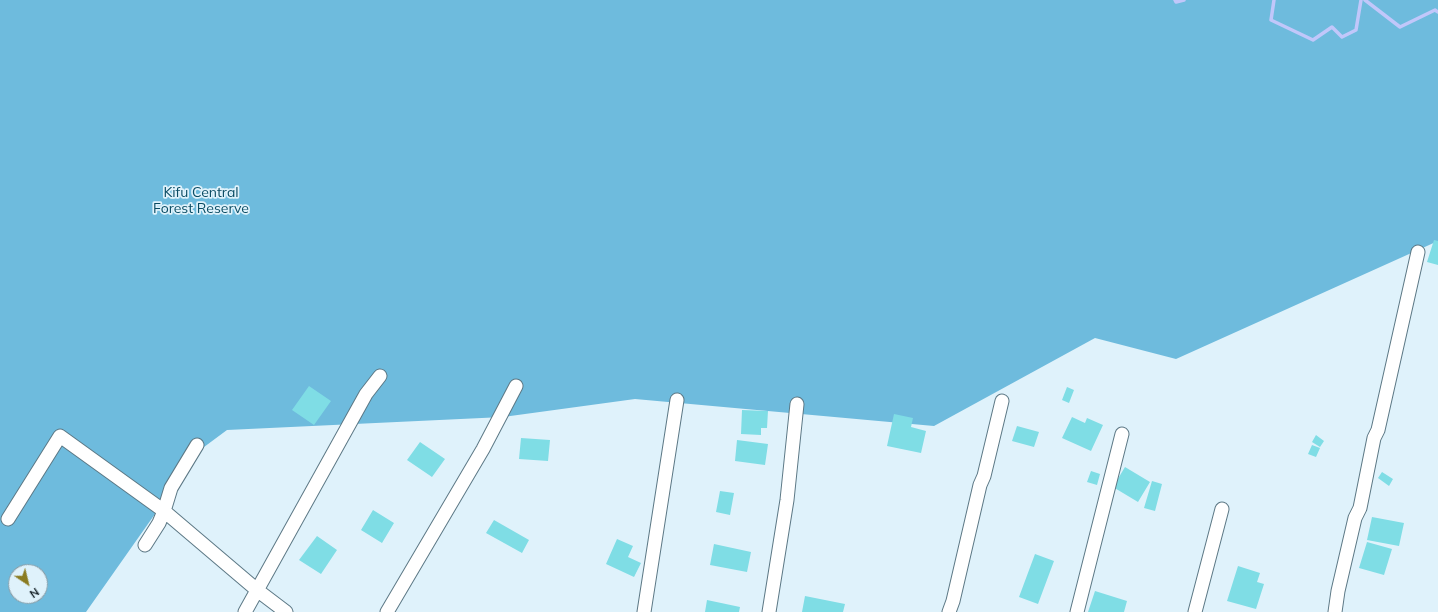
<!DOCTYPE html>
<style>
body{margin:0}
#map{position:relative;width:1438px;height:612px;overflow:hidden;background:#dff2fb;font-family:Mulish,sans-serif}
canvas{display:block}
.north{position:absolute;left:8px;top:564px;width:40px;height:40px;box-sizing:border-box;background:#dff2fb;border:1px solid #8999a1;border-radius:50%;rotate:145deg;font-size:11px;font-weight:700;line-height:16px;text-align:center;color:#091419}
.north::after{content:'';display:block;margin:auto;width:14px;height:18px;background:#8a7c22;clip-path:polygon(50% 0,100% 100%,50% 72%,0 100%)}
</style>
<div id="map">
<canvas width="1438" height="612"></canvas>
<div class="north">N</div>
</div>
<script>
const ctx = document.querySelector('canvas').getContext('2d');
ctx.lineJoin = 'round';
function fillPath(path, color) { ctx.fillStyle = color; ctx.fill(path, 'evenodd'); }
function stroke(path, color, width, dash) { ctx.strokeStyle = color; ctx.lineWidth = width; ctx.lineCap = dash ? 'butt' : 'round'; ctx.setLineDash(dash || []); ctx.stroke(path); }
function label(font, color, halo, rows, align = 'center') {
  ctx.font = font + ' Mulish,sans-serif'; ctx.lineWidth = 3.5; ctx.setLineDash([]); ctx.textBaseline = 'middle'; ctx.strokeStyle = halo; ctx.fillStyle = color; for (const [text, x, y, turn = 0] of rows) {
    ctx.save(); ctx.translate(x, y); ctx.rotate((+turn || 0) * Math.PI / 180); ctx.textAlign = isNaN(turn) ? turn : align; if (halo) ctx.strokeText(text, 0, 0); ctx.fillText(text, 0, 0); ctx.restore();
  }
}
fillPath(new Path2D(`
 M0,0H1438V241L1176,359L1095,338L934,426L635,399L503,417L227,430L200,450L86,612H0ZM16,572H40V596H16Z`), '#6ebbdd');
stroke(new Path2D(`
 M1175,0L1176,2L1184,0
 M1274,0L1271,20L1313,40L1332,27L1342,37L1356,30L1361,0
 M1365,0L1400,27L1435,10L1438,12`), '#c1c7fa', 3.5);
fillPath(new Path2D(`
 M1434,240L1438,241V265L1427,262Z
 M309,386L331,401L314,425L292,410Z
 M1067,387L1074,390L1069,403L1062,400Z
 M742,410L768,411L767,428H761V435L741,434Z
 M894,414L913,418L911,427L926,431L921,453L887,446Z
 M1072,417L1085,423L1087,418L1103,425L1091,451L1062,438Z
 M1017,426L1039,432L1034,447L1012,441Z
 M1316,435L1324,441L1320,447L1312,442Z
 M521,438L550,440L548,461L519,459Z
 M737,440L768,444L765,465L735,461Z
 M420,442L445,459L432,477L407,460Z
 M1312,445L1320,448L1316,457L1308,454Z
 M1125,467L1150,482L1138,502L1113,487Z
 M1091,471L1100,474L1097,485L1087,482Z
 M1382,472L1393,479L1389,486L1378,478Z
 M1152,481L1162,484L1155,511L1144,508Z
 M720,491L734,493L730,515L716,512Z
 M373,510L394,523L382,543L361,530Z
 M1372,517L1404,523L1399,546L1367,540Z
 M494,520L529,540L522,553L486,533Z
 M317,536L337,550L321,574L299,560Z
 M617,539L633,546L628,557L641,563L634,577L606,564Z
 M1367,542L1392,549L1384,575L1359,568Z
 M714,544L751,552L747,572L710,565Z
 M1035,554L1054,561L1038,604L1019,597Z
 M1238,566L1260,573L1257,582L1264,584L1256,609L1227,601Z
 M1095,591L1127,601L1124,612H1088Z
 M805,596L845,604L843,612H802Z
 M707,600L740,607L739,612H705Z`), '#7fdde5');
const minor = new Path2D(`
 M8,519L60,436L164,511L257,590L286,612
 M145,545L159,523L164,511L171,488L197,445
 M245,612L366,394L380,376
 M387,612L483,449L516,386
 M644,612L677,400
 M769,612L787,500L797,404
 M949,612L953,601L980,485L984,476L1002,401
 M1077,612L1122,434
 M1195,612L1222,509
 M1335,612L1338,591L1355,518L1360,508L1374,438L1378,430L1418,252`);
stroke(minor, '#5c7885', 15);
stroke(minor, '#fff', 13);
label('14px', '#094b63', '#dff2fb', [
 ["Kifu Central",201,193],
 ["Forest Reserve",201,209]
]);
</script>
